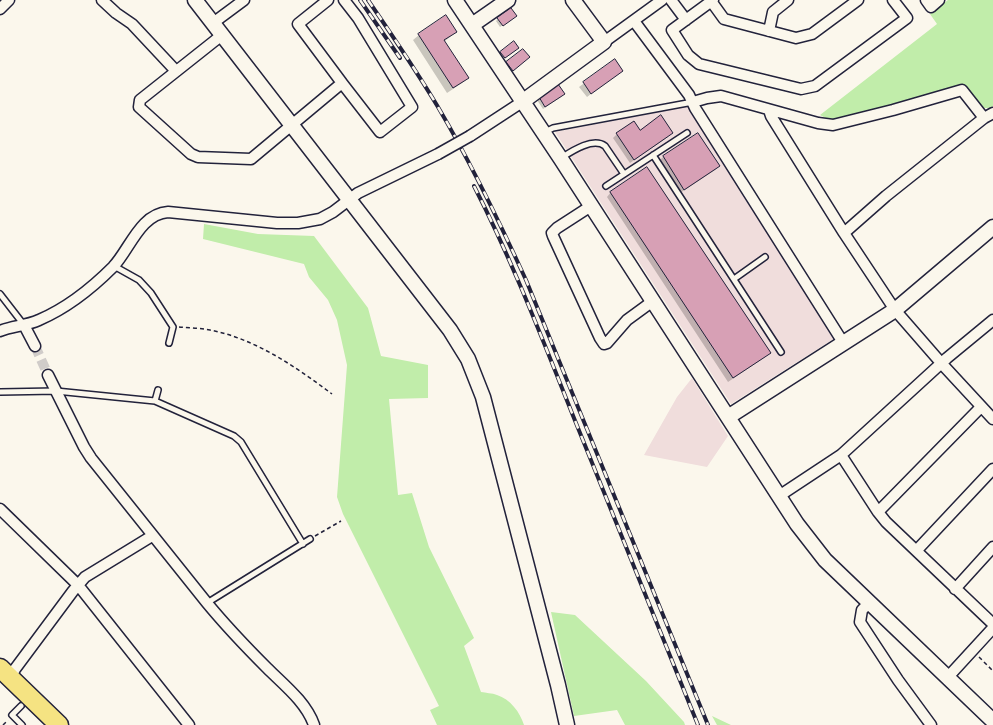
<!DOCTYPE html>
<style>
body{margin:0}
canvas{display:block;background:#fbf7ec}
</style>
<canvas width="993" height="725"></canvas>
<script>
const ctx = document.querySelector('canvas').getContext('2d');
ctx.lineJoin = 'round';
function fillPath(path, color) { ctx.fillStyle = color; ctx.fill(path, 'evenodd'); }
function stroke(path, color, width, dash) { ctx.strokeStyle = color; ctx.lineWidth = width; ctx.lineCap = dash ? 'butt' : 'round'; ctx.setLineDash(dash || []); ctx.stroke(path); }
fillPath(new Path2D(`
 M690,106L835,338L731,404L555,132Z
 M692,378L728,436L707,467L644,455L677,397Z`), '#f0dddc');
fillPath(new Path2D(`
 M948,0H993V106L990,108H984L963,85L865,114L829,120L820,115L937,24L930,14Z
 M204,224L258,234L314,236L368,308L381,356L428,365V398L389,399L398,495L412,493L429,547L474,638L464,646L481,692C486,693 492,693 497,695C510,699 520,712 524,725H437L430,710L439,706L343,514L337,497L347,365L337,320L328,300L309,277L304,264L203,239Z
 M551,612L575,615L646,681L684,722L685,725H625L617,710L574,716Z
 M712,716L731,725H717Z`), '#c1edaa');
fillPath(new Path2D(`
 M513,18L500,27L496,21L498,19Z
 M456,32L444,42L467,78L462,83L447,93L413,40L419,35Z
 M516,50L503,60L498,55L501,52Z
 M523,50L526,60L510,72L504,65Z
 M614,61L617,74L587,97L579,87Z
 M561,97L543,109L537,100L539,98Z
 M640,131L668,137L630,163L613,138L617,134Z
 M698,134L719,166L715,170L680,193L659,161L663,157Z
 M611,192L769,353L765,357L728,382L607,197Z`), '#0003');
const building = new Path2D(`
 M511,8L517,16L503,26L497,18Z
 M446,15L457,32L444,40L469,78L453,88L418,34Z
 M514,41L519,48L505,58L500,52Z
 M523,49L530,57L513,71L506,62Z
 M615,59L623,71L591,94L583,82Z
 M558,84L565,94L545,107L539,97Z
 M661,115L673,133L634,160L616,133L634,121L640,130Z
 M698,133L720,166L684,190L663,156Z
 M647,167L771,353L733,378L610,192Z`);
fillPath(building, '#d7a0b5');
stroke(building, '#22223b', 1);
stroke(new Path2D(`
 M35,346L48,375`), '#d0ccc9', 10, [10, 5]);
const lane = new Path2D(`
 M545,132L553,128L693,102
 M653,155L781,352
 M561,158C572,151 593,137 605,146L624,174
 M606,186L687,133
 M114,266L139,280L151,293L173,327L169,343
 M734,279L765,257
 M0,294L24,325
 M0,392L56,391L155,401L234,436L241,442L303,544
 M155,401L158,390
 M207,603L310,539
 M21,706L12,715L22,725`);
const street = new Path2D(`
 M102,0L116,13L132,24L176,71
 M328,0L298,24L342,83
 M671,0L686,20
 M713,0L672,30L688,55L699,64L801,89L815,86L907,18L893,0
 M926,0L931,7L939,0
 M711,1L724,19L796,38L812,34L858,0
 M0,9L9,0
 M634,21L689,95L695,108L844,344
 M213,23L244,0
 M769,31L773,12L788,0
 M222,35L140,100L139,107L191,154L198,157L251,159L342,83L380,132L412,107L358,18L344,0
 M604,42L662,0
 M693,102L707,98L721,96L818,123L833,125L893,110L962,90L984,118
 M769,110L771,116L844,233L895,310L942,364L993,419
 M470,136L522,102
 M591,206L557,228L552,233L553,236L600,338L604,344L607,343L627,320L653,301
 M844,233L886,196L984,118L993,113
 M24,325L35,346
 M0,331C12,326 26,326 39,320C67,308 91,289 113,267C130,249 140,214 168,212L277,223H298L320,219L333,212L358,193L438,154
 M48,375L84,447L91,458L207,603C226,626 246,647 267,668C284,685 306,702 314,725
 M841,455L878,512L886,522L993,624
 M779,496L841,455L947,358L993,320
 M0,509L78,585L189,725
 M878,512L981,407
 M917,550L993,469
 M955,589L993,547
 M870,602L862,610L860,622L898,680L931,725
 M948,677L993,628
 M10,679L15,669L73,591L85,577L152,536`);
const secondary = new Path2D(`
 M195,0L450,330L468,359L483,397L558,685L567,725
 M455,0L561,159L797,524L825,560L993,721
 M472,25L508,0
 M522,102L604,42L573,0
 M728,417L895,310L993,227`);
const highway = new Path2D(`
 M0,668L59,725`);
stroke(lane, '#22223b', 8);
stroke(street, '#22223b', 13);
stroke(secondary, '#22223b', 17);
stroke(highway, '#22223b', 21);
stroke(new Path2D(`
 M179,327C189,328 200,328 210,330C256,339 296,367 332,394
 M315,536L341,521
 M979,657L993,671
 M3,725L8,720`), '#22223b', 1.5, [4, 3]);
stroke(lane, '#fbf7ec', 5);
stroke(street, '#fbf7ec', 10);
stroke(secondary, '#fbf7ec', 14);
stroke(highway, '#f5e382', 18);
const rail = new Path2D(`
 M360,0L400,58
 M368,0C392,35 416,70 438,107C471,163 499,221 526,280L708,725
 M474,186C514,264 545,346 578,428C618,527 658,626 698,725`);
stroke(rail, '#22223b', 4);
stroke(rail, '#fbf7ec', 2.5, [8]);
const streetBridge = new Path2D(`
 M438,154L470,136`);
stroke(streetBridge, '#22223b', 13, []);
stroke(streetBridge, '#fbf7ec', 10);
</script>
